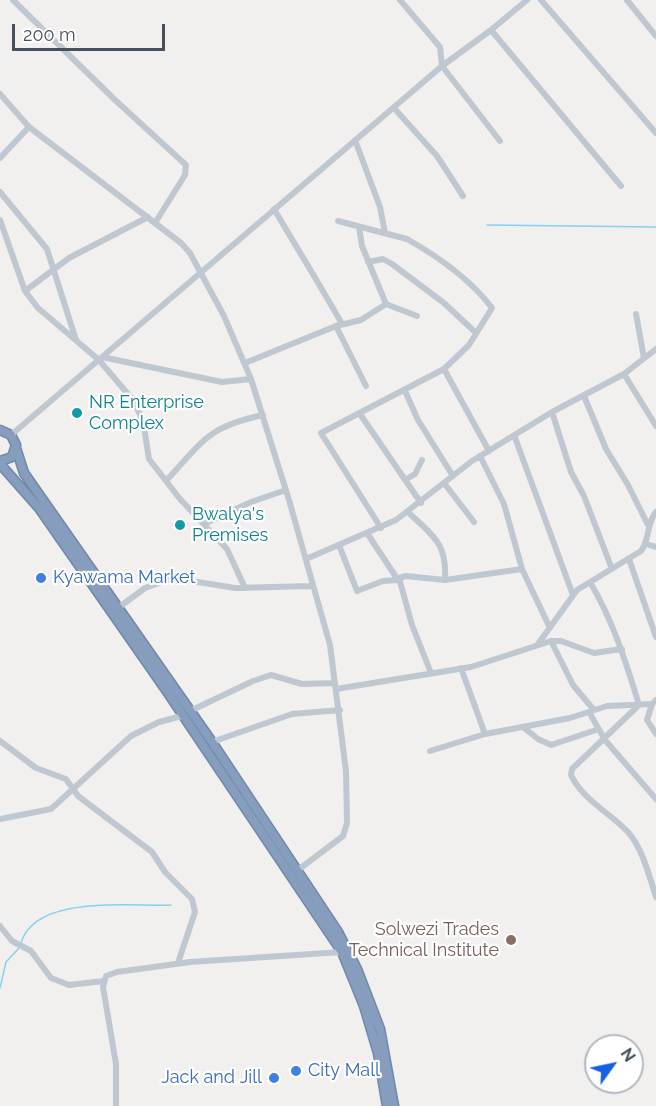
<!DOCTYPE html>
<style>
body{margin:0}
#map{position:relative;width:656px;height:1106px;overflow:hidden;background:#f2efef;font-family:Raleway,sans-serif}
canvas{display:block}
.north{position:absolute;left:584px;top:1034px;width:60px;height:60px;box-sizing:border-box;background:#fff;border:2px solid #b5b9be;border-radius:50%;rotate:57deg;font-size:16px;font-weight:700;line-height:24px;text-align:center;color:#47505d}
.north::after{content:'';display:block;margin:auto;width:21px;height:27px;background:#185fe3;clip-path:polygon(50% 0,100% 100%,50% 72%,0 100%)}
.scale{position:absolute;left:12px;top:24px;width:153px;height:27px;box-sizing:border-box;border:3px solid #47505d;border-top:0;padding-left:8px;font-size:18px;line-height:21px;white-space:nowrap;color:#47505d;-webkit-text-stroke:4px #fff;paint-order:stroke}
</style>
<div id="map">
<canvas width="656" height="1106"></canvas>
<div class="north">N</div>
<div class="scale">200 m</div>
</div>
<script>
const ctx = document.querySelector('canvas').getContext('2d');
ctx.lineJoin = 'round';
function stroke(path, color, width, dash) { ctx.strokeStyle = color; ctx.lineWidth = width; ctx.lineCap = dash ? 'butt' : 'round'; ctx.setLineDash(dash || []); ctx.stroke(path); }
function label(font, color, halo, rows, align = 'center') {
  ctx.font = font + ' Raleway,sans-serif'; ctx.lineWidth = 4.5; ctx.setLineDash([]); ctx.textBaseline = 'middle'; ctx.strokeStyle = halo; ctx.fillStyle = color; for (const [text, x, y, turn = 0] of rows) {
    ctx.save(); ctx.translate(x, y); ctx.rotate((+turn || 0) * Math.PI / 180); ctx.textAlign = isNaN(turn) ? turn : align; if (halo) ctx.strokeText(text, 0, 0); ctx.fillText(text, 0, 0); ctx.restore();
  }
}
stroke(new Path2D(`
 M487,225L656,227
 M21,943C35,894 132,907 171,905
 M0,988L6,962L20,947`), '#8ad0ed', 1.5);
const highway = new Path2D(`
 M0,430L11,435L16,445L12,457L0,461
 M16,448L24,473L212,742L338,932L357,969L380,1029L394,1106
 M0,464L39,508L166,690L342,952L364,1006L378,1053L387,1106`);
stroke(highway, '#7288aa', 11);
stroke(new Path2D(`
 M13,0L114,99L186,165L185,175L155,223
 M541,0L656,133
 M627,0L656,36
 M491,30L621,186
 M0,94L29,127
 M394,108L437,156L463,196
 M355,140L380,207L385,233
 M500,141L442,66L491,30L527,0
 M0,158L29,127L181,243L190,253L224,316L251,379L289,500L330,645L346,771L347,823L343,836L298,870
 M0,192L47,249L76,340
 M274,209C297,248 320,285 342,324
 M0,220L25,291L38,308L99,360L133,400L143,421L149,459L180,499L227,549L245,588
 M338,221L407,239C437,256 471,280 492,308L469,345L444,369L321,433L381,528
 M359,227L362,246L386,304
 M368,262L383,259L392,264L444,303L476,333
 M25,291L69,258L148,217
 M636,314L644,358
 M336,326L366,386
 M102,357L222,382L251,379
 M245,363L336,326L361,320L386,304L417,316
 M444,369L489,451
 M624,374L656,426
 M405,391L418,420L453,476
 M584,396L606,449L628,485L648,525
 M552,412L571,472L584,496L612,569
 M360,414L421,503
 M11,435L442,66L440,47L400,0
 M514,435L573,595
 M480,456L504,504L522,569L549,626
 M405,480L415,474L422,460
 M166,481C203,441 207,427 263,415
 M444,483L474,522
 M409,513C434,537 447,543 445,580
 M204,524L251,502L286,490
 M367,533L398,580
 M646,544L656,547
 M339,545L357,591L383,581L398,580
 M306,559L396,520L472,461L552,412L624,374L656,349
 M629,559L656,637
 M590,582C613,621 626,662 639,705L572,769L571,775C582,799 610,813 628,832C643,849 649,876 656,897
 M118,608L145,588L173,578L235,588L311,586
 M551,641L573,685L594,710
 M538,644L577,590L641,551C650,540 646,524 656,512
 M461,668L485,734
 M431,673L412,625L399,578L406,576L445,580L522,569
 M336,689L471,667L551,641H561L594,653L622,649
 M652,704L647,720L656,734
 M190,711L253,681L271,675L302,684L335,683
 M589,712L605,740L656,799
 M523,727L538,739L551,745L599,729
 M0,741L36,768L66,779L78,796L152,852L165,872L192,899L195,912L178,963
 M212,742L292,714L340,710
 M430,751L485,734L570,718L607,706L652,704L656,700
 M0,819L51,809L131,736L159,722L182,716
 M0,926L12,941L31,951L51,978L69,985L104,981
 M116,1106V1064L103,987L106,976L117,972L190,962L342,952`), '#bfc8d1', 6);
stroke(highway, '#869dbe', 8);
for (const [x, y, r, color] of [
 [77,413,6,"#0f9aa8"],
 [180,525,6,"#0f9aa8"],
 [41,578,6,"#3f7fe0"],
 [511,940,6,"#8d6e63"],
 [296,1071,6,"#3f7fe0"],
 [274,1078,6,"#3f7fe0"]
]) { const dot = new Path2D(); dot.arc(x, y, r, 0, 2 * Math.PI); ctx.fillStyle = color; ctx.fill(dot); stroke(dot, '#fff', 2); }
label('18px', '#0d838f', '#fff', [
 ["NR Enterprise",89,403],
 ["Complex",89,424],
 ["Bwalya's",192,515],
 ["Premises",192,536]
], 'left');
label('18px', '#366cbe', '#fff', [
 ["Kyawama Market",53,578],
 ["City Mall",308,1071],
 ["Jack and Jill",262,1078,"right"]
], 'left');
label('18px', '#785e54', '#fff', [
 ["Solwezi Trades",499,930],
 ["Technical Institute",499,951]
], 'right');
</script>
